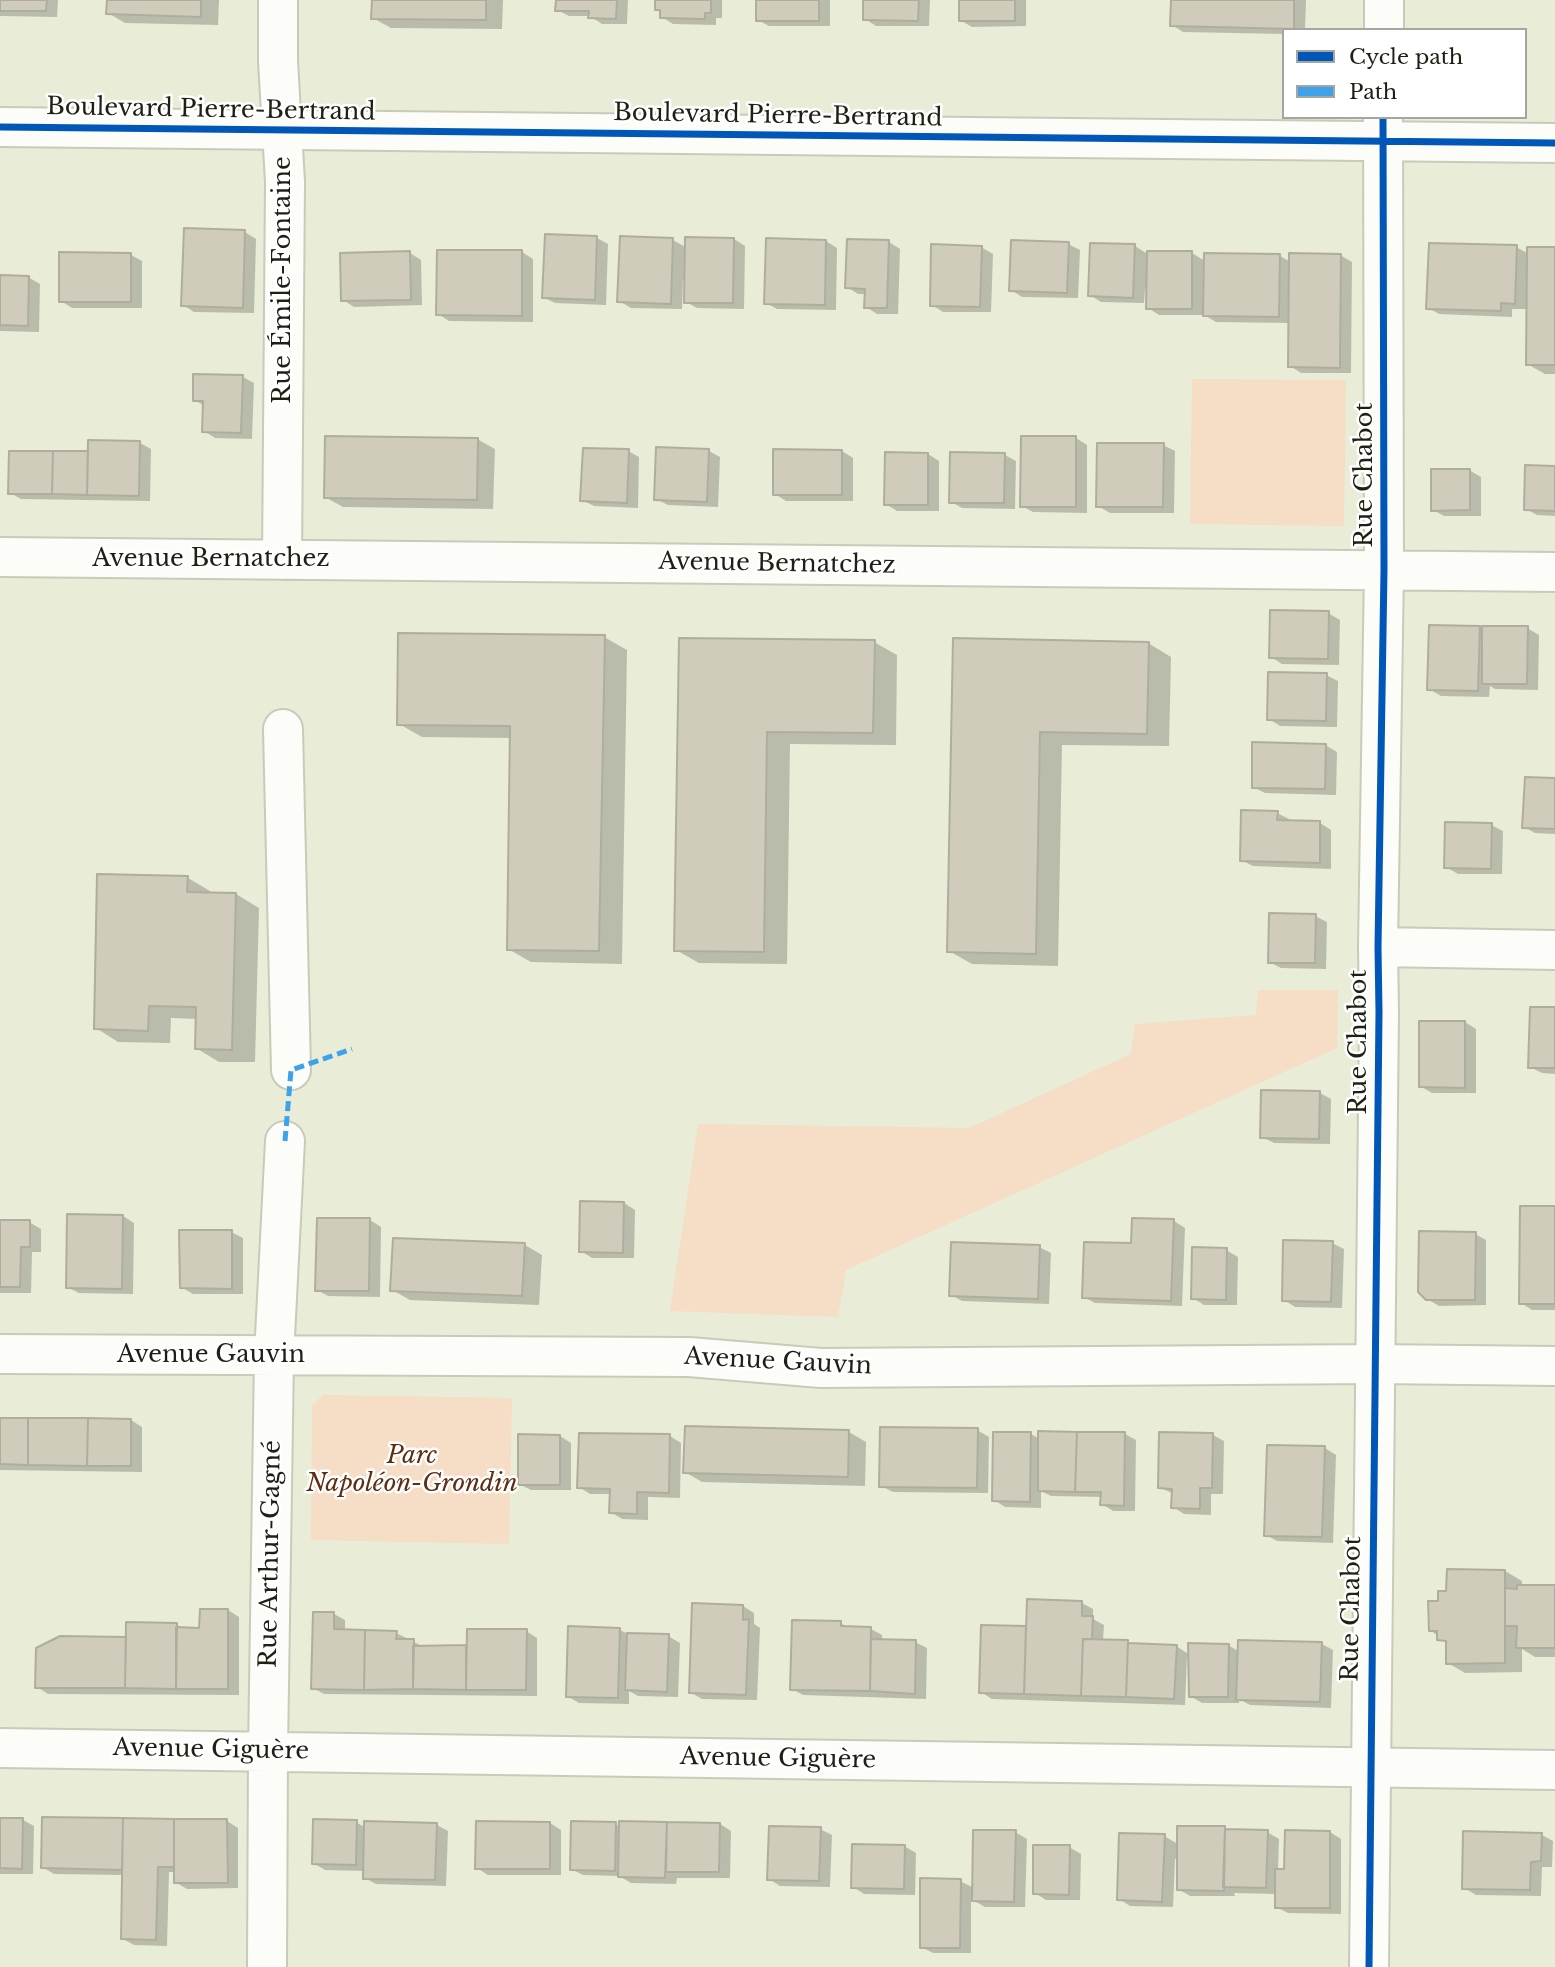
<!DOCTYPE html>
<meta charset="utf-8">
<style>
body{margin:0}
#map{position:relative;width:1555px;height:1967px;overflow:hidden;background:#e9ecd6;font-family:"Libre Baskerville",serif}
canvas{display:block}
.legend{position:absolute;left:1282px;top:28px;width:245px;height:91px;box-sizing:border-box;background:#fff;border:2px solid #a5a6a0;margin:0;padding:9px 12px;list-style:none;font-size:21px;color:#1f2012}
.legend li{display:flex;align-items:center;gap:14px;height:35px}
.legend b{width:35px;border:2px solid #a5a6a0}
</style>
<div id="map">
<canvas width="1555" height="1967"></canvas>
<ul class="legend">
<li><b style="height:9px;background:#0057b8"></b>Cycle path</li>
<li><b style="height:9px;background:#3da2ea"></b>Path</li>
</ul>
</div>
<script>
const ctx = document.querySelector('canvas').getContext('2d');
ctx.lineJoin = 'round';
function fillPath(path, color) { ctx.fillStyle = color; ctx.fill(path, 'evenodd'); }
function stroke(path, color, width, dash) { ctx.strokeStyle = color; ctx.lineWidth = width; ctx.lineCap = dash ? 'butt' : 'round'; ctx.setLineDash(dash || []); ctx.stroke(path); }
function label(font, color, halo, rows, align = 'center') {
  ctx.font = font + ' "Libre Baskerville",serif'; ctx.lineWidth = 5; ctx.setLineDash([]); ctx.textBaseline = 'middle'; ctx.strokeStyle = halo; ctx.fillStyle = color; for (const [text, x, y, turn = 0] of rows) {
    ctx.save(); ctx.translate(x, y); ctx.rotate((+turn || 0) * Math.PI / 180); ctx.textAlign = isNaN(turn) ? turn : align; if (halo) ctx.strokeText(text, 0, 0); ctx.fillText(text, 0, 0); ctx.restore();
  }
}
fillPath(new Path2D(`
 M1192,379L1346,380L1344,526L1190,524Z
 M1258,990H1338L1337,1048L846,1270L838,1317L670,1311L698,1124L969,1128L1131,1054L1135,1024L1256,1015Z
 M323,1395L512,1398L509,1544L311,1540L312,1405Z`), '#f5ddc6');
fillPath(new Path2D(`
 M0,0H58L57,17L0,16Z
 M108,0H219L218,25L125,23L108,13Z
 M373,0H503L502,29L391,28L373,18Z
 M557,0H628L627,24H602L590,16H569L557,10Z
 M657,0H722V18H716V25L673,24L662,17V12L657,9Z
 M758,0H830V26H769L758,20Z
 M865,0H930L929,26H876L865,19Z
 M960,0H1026V26L972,27L960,20Z
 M1172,0H1306L1305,30H1284V34L1183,32L1172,25Z
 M245,232L256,239L254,313L194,312L183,305Z
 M597,238L608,244L606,305L555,303L543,297Z
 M734,239L745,246L744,309L697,308L686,302V280H683L682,309L631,308L619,301L673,240L687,248Z
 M826,241L837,248L836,310L777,309L766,303Z
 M889,242L900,249L898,314H877L866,307L867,294H858L847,287Z
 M1068,244L1080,250L1078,298L1022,297L1011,290Z
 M1135,246L1146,253H1192L1205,261L1280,256L1291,262L1340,255L1352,262L1351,373H1301L1290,366V323L1216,322L1204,315H1159L1148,308V289H1145L1144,303L1101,302L1090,295Z
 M981,247L993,254L991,312H943L932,305Z
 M1516,247L1529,254L1555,249V374H1545L1527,364L1528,309H1512V317L1439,314L1428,308Z
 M522,252L533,259V322L449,321L438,314Z
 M410,253L421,260L422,305L354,307L343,300Z
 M131,255L142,261V308H72L61,301Z
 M0,277H28L40,284L39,332L0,331Z
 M243,377L254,383L252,439L215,438L204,431L205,406L194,400Z
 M1076,438L1087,445V513L1033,512L1022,506Z
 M477,439L495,449L493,509L343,507L325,497Z
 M140,443L151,449L150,501L21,499L10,493L90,453Z
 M1163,445L1175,451L1174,513H1110L1098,506Z
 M628,451L639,457L638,508L594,506L582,500Z
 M709,451L720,457L718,507L668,505L656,499Z
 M842,451L853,458V501H786L775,494Z
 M928,454L939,461V511H897L886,504Z
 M1005,455L1016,461L1015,509L962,508L951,502Z
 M1555,467V516L1537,515L1526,509Z
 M1469,470L1481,477V516H1444L1433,510Z
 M1328,613L1340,620L1339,665L1282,664L1271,657Z
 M1480,628L1484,630L1527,628L1539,635L1538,690L1495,689L1490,686L1489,697L1441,696L1429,689Z
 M604,637L627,650L622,964L531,962L508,949L512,738L422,737L399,724Z
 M680,640L874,642L897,655L896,745L790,744L787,964L699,963L676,950Z
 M955,640L1148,643L1171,657L1169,746L1062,745L1058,966L972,964L949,951Z
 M1326,675L1338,681L1337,727L1280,726L1269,719Z
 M1325,745L1337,752L1336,795L1265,793L1253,787Z
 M1555,780V834L1535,833L1524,827Z
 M1277,813L1289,819L1288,822L1320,823L1331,830V869L1253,866L1241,860Z
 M1491,825L1503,831L1502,874H1458L1446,867Z
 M188,878L210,891V894H236L259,908L255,1062H219L196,1048L197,1019L171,1018L170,1043L118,1042L96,1028Z
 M1315,916L1327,922L1326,969L1281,968L1269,962Z
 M1555,1009V1074L1542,1073L1530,1067Z
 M1465,1022L1476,1029V1093H1432L1420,1086Z
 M1320,1093L1331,1099L1330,1144L1274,1143L1262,1137Z
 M624,1203L635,1210L634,1258H592L581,1251Z
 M1555,1208V1310H1532L1521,1303Z
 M123,1216L134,1223L133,1294L79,1293L67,1287Z
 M370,1220L381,1227L380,1297L328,1296L317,1290Z
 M1174,1221L1185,1228L1182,1306L1095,1303L1084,1297L1132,1245Z
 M0,1222H29L41,1229V1252H32L31,1293H0Z
 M231,1232L243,1238V1294H193L181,1287Z
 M1475,1234L1486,1240V1305L1439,1306L1427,1299Z
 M1332,1243L1344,1249L1342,1308L1295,1307L1284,1300Z
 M525,1245L542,1255L539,1305L410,1300L392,1290Z
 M1039,1247L1051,1253L1049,1304L962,1301L951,1295Z
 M1226,1250L1238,1257L1237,1305H1204L1193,1298Z
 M0,1420H131L142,1427V1472L0,1470Z
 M977,1430L989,1437L988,1493L893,1492L881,1486Z
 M849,1432L866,1442L865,1486L702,1482L685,1472Z
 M995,1433L1031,1434L1040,1439L1125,1434L1136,1440L1135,1511H1113L1102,1504V1497L1051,1496L1041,1491V1508L1005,1507L994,1500Z
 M1213,1435L1224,1441L1223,1494H1211V1515L1184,1514L1173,1507L1174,1494L1159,1487Z
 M560,1436L571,1443V1490H531L519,1484Z
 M670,1436L681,1443L680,1498L648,1497V1520L622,1519L611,1512V1494H590L579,1487Z
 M1325,1448L1336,1455L1333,1543L1277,1541L1266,1535Z
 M1505,1571L1522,1581V1587H1555V1657H1535L1522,1649V1672L1465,1673L1448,1663V1644L1430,1630L1440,1603L1448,1593Z
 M1082,1603L1093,1609V1619L1104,1625L1103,1641L1176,1646L1190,1655L1228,1645L1240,1652L1322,1644L1333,1650L1331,1708L1250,1705L1239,1699V1703H1202L1190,1696V1656H1187L1185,1705L992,1699L981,1692L983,1626L1028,1627Z
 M743,1606L754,1613V1624L760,1628L757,1700L702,1699L690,1692Z
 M228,1610L239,1617V1695L48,1694L37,1687L128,1639L177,1625L185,1629H201Z
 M334,1614L345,1620V1631L396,1633L426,1648L468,1647L526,1631L537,1638V1696L324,1694L313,1688Z
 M840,1623L850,1628L871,1629L882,1635V1641L915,1642L927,1648L926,1699L803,1695L792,1689Z
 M620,1630L628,1634L668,1636L680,1643L678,1697L638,1696L629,1691V1704L579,1703L567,1696Z
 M43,1819L227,1821L238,1828V1888L187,1889L175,1882V1872H169L167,1946L134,1945L123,1939L124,1875L54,1874L42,1867Z
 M0,1820H23L34,1826L33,1874H0Z
 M356,1822L366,1828L437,1825L448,1831L446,1886L376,1884L365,1878V1871L325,1870L313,1863Z
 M550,1823L561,1830V1875H488L477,1868Z
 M620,1823L720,1824L731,1831L730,1878H677L676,1884L631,1883L619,1876L583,1875L571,1869L615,1824L620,1827Z
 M1224,1828L1229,1831L1267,1832L1279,1839L1278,1871H1286L1330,1832L1341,1839V1914L1288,1913L1276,1907V1894L1234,1893L1235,1896H1190L1178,1889V1859H1175L1173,1907L1130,1906L1119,1899L1164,1836L1178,1844Z
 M820,1829L832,1835L830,1887L780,1886L769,1879Z
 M1015,1832L1027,1839L1025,1907H985L971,1899V1953H933L921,1947L960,1881L974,1888Z
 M1542,1835L1553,1841L1552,1867H1542L1541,1896L1476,1895L1464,1888Z
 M904,1846L916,1853L915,1895L864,1894L853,1887Z
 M1069,1847L1081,1854L1080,1900H1046L1035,1893Z`), '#0003');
const building = new Path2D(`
 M0,0H47L46,11H0Z
 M107,0H201V17L106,14Z
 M372,0H486V20L371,19Z
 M556,0H617L616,19L588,18L589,11H555Z
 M655,0H711V13H705V19L660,18V10H655Z
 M756,0H819V21H756Z
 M863,0H919L918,21L863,20Z
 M959,0H1015V21H959Z
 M1171,0H1294V29L1170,26Z
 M184,228L245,230L243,308L181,306Z
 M545,234L597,236L595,300L542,298Z
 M620,236L673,238L671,304L617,302Z
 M685,237L734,238L733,303H684Z
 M766,238L826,240L825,305L764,304Z
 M847,239L889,240L887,308H864L865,289L845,288Z
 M1011,240L1069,242L1067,293L1009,291Z
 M1090,243L1135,244L1133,298L1088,296Z
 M1429,243L1517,245L1515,304L1501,303V311L1426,309Z
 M931,244L982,246L980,307L930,306Z
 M1527,247H1555V365H1526Z
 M437,250H522V316L436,315Z
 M410,251L411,300L341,301L340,253Z
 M1147,251H1192V309H1146Z
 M59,252L131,253V302H59Z
 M1204,253L1280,254L1279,317L1203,316Z
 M1289,253L1341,254L1340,368L1288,367Z
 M0,275L29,276L28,326L0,325Z
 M193,374L243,375L241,433L202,432L203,401H193Z
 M325,436L478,438L477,500L324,498Z
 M1021,436H1076V507H1020Z
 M88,440L140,441L139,496L87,495Z
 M1097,443H1164L1163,507H1096Z
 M656,447L709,449L707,502L654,500Z
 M583,448L629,449L627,503L580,501Z
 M773,449L842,450V495H773Z
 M9,451H53L52,494H8Z
 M53,451H88L87,495L52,494Z
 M885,452L928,453V505H884Z
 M950,452L1005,453L1004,503H949Z
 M1525,465L1555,466V511L1524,510Z
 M1431,469H1470V510L1431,511Z
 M1270,610L1329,611L1328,659L1269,658Z
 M1429,625L1480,626L1478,691L1427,690Z
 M1482,626H1528L1527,684H1482Z
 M398,633L605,635L599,951L507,950L510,726L397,725Z
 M679,638L875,640L873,733L767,732L764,952L674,951Z
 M953,638L1149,642L1147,734L1040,732L1036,954L947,952Z
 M1268,672L1327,673L1326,721L1267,720Z
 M1252,742L1326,744L1325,789L1252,788Z
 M1525,777L1555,778V829L1522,828Z
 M1241,810L1278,811L1277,820L1320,821V863L1240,861Z
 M1445,822L1492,823L1491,869L1444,868Z
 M97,874L188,876L187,892L236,893L232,1050L195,1049L196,1007L149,1006L148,1031L94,1029Z
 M1269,913L1316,914L1315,963H1268Z
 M1530,1007H1555V1068H1528Z
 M1419,1021H1465V1088L1419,1087Z
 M1261,1090L1320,1091L1319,1139L1260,1138Z
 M580,1201L624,1202L623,1253L579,1252Z
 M1520,1206H1555V1304H1519Z
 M67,1214L123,1215L122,1289L66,1288Z
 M317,1218H370L369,1291H315Z
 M1132,1218L1174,1219L1171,1301L1082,1298L1084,1242L1131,1243Z
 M0,1220H30V1247H21L20,1287H0Z
 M179,1230H232V1289L180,1288Z
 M1419,1231L1476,1232L1475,1300H1426L1418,1292Z
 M393,1238L525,1243L522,1296L390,1291Z
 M1283,1240L1333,1241L1331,1302L1282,1301Z
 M951,1242L1040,1245L1038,1299L949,1296Z
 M1192,1247L1227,1248L1226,1300L1191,1299Z
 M0,1418H28V1465L0,1464Z
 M28,1418H88L87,1466L28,1465Z
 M88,1418L131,1419V1466H87Z
 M685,1426L849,1430L848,1477L683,1473Z
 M880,1427L978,1428L977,1488L879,1487Z
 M1038,1431L1077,1432L1075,1492L1038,1491Z
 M993,1432H1031L1030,1502L992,1501Z
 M1077,1432H1125L1124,1506L1100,1505L1101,1492H1075Z
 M1159,1432L1213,1433L1212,1488H1200V1509L1171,1508L1172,1489L1158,1488Z
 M579,1433L670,1434L669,1493L637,1492V1514L609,1513L610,1489L577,1488Z
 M518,1434L560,1435V1485H518Z
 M1267,1445L1325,1446L1322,1537L1264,1536Z
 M1447,1569L1505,1570V1663L1446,1664V1641L1437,1640V1631H1429L1428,1601H1438V1591H1446Z
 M1517,1585H1555V1648H1516L1517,1626H1505V1588L1517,1589Z
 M1027,1599L1082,1601V1616H1093L1092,1639H1083L1081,1696L1024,1694Z
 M692,1603L743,1605V1620L749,1619L746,1695L689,1693Z
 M200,1609H228V1689H176V1627L199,1628Z
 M313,1612H334V1629L365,1630L364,1690L311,1689Z
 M792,1620L841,1621V1626L871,1627L870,1691L790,1690Z
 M126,1622L177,1623L176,1689L125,1688Z
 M981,1625L1026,1626L1024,1694L979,1693Z
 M568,1626L620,1628L618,1698L566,1697Z
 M467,1629H527L526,1690H466Z
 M365,1630L397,1631L396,1639H414L413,1689L364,1690Z
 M627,1633L669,1634L667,1692L625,1690Z
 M60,1636L126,1637L125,1688H35L36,1648Z
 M871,1639L916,1640L915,1694L870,1691Z
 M1083,1639L1128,1640L1126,1697L1081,1696Z
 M1238,1640L1322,1642L1320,1702L1236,1700Z
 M1128,1643L1177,1645L1174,1699L1126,1697Z
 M1188,1643L1229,1644L1228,1697H1189Z
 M466,1645V1690L413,1689V1646Z
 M42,1817L123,1818L122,1870L41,1868Z
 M0,1818H23L22,1869L0,1868Z
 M123,1818L174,1819V1867H158L156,1940L121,1939Z
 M174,1819H227L228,1883H174Z
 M313,1819L357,1820L356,1865L312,1864Z
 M364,1821L437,1823L435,1880L363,1879Z
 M476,1821L550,1822V1869H475Z
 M571,1821L616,1822L615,1871L570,1870Z
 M619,1821L667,1822L665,1878L618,1877Z
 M667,1822L720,1823L719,1872H666Z
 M769,1826L821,1827L819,1881L767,1880Z
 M1177,1826H1225L1224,1891L1177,1890Z
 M1225,1829L1268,1830L1266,1888L1223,1887Z
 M973,1830H1016L1014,1902L972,1901Z
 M1285,1830L1330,1831V1908H1275V1869H1284Z
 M1463,1831L1542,1833L1541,1861L1531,1862L1530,1890L1462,1889Z
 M1119,1833L1165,1834L1162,1902L1117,1900Z
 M852,1844L905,1845L904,1889L851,1888Z
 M1033,1845H1070L1069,1895L1033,1894Z
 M920,1878L961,1879L960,1948H920Z`);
fillPath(building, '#cfccbc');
stroke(building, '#afad9d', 2);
const minor = new Path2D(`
 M278,0V61L285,182L282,560
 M1384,30V0
 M0,557L1555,572
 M283,729L291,1070
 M1378,947L1555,950
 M0,1354L689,1357L821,1368L1375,1364L1555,1366
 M0,1748L1555,1770
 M267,1967L268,1751L274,1356L285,1141
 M1369,1967L1379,1012L1378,947L1384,570L1383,117`);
const major = new Path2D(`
 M0,127L1555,143`);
stroke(minor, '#c9caba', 42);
stroke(major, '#c9caba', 42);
stroke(minor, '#fcfcf9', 38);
stroke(major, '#fcfcf9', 38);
stroke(new Path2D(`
 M285,1141L291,1070L352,1049`), '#3da2ea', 5, [10, 5]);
stroke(new Path2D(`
 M0,127L1555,143
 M1369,1967L1379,1012L1378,947L1384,570L1383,117`), '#0057b8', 7);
label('24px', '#1f2012', '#fff', [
 ["Boulevard Pierre-Bertrand",211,110,1],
 ["Boulevard Pierre-Bertrand",778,116,1],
 ["Rue Émile-Fontaine",283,280,-90],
 ["Rue Chabot",1365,475,-90],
 ["Avenue Bernatchez",211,559],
 ["Avenue Bernatchez",777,564,1],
 ["Rue Chabot",1359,1042,-90],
 ["Avenue Gauvin",211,1355],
 ["Avenue Gauvin",778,1362,3],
 ["Rue Arthur-Gagné",271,1554,-89],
 ["Rue Chabot",1352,1609,-89],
 ["Avenue Giguère",211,1750,1],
 ["Avenue Giguère",778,1759,1]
]);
label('italic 24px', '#5e2e12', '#fff', [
 ["Parc",412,1456],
 ["Napoléon-Grondin",412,1484]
]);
</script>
